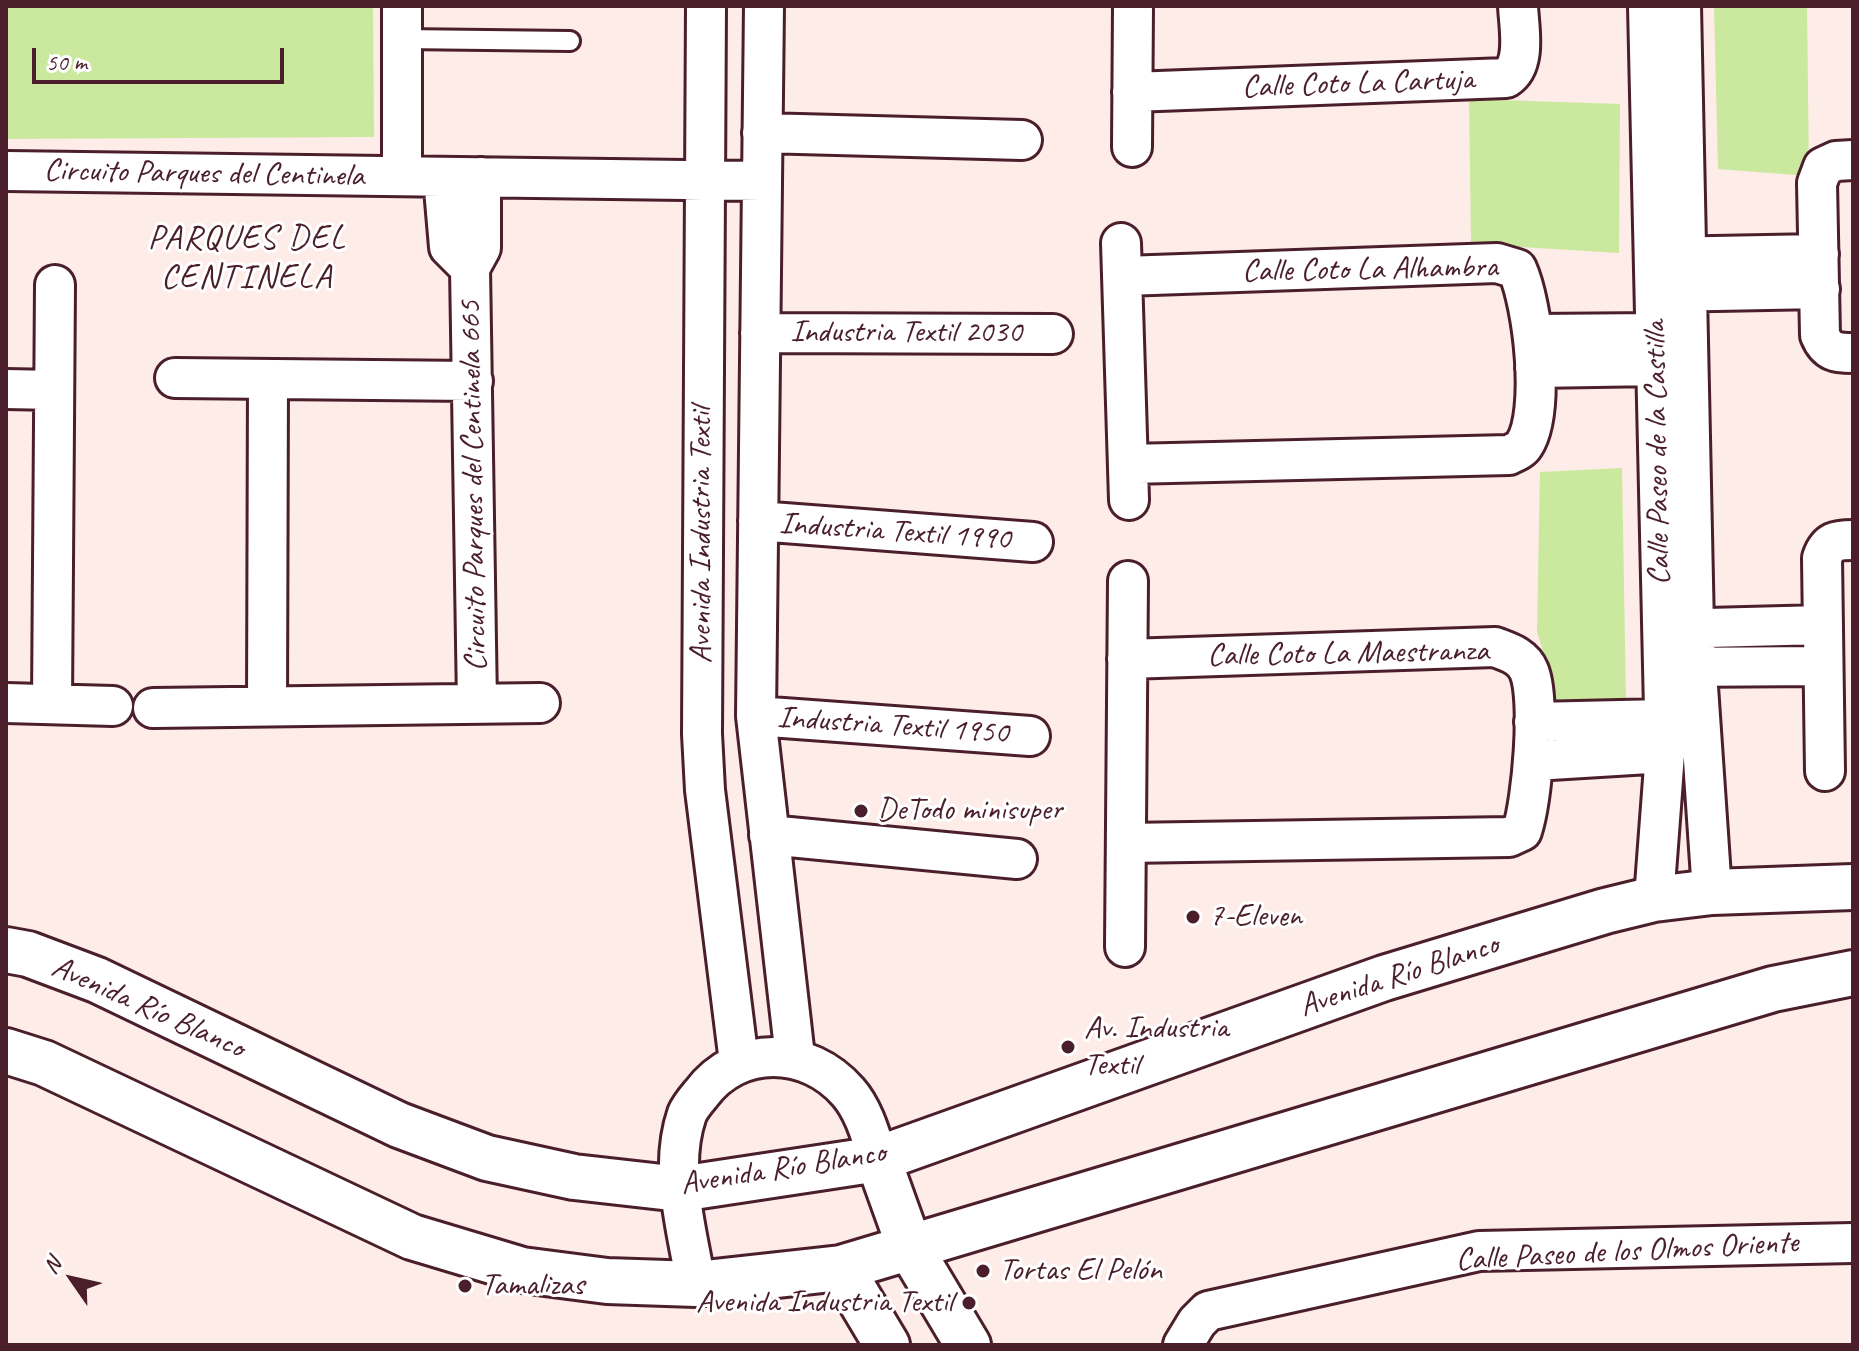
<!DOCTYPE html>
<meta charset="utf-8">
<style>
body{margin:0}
#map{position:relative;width:1859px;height:1351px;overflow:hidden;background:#fdece7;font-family:Caveat,sans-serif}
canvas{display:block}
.frame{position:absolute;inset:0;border:8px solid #4a1f2b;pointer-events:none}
.north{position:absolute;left:32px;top:1239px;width:80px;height:80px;-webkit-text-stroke:6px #fff;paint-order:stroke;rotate:304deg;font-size:22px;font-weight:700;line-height:32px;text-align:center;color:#4a1f2b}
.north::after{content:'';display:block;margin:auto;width:28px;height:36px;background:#4a1f2b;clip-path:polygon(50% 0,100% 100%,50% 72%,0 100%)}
.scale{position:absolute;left:32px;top:48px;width:252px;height:36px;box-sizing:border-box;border:4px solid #4a1f2b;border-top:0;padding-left:10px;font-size:24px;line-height:28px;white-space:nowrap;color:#4a1f2b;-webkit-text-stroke:6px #fff;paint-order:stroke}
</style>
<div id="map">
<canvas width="1859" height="1351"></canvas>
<div class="frame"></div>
<div class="north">N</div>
<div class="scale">50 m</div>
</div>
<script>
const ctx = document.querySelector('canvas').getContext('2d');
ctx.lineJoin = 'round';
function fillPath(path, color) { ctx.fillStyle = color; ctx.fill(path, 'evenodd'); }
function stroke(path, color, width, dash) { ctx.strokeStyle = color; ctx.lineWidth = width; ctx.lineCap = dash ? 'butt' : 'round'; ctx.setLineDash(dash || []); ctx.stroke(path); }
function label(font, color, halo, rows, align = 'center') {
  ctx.font = font + ' Caveat,sans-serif'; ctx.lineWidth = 6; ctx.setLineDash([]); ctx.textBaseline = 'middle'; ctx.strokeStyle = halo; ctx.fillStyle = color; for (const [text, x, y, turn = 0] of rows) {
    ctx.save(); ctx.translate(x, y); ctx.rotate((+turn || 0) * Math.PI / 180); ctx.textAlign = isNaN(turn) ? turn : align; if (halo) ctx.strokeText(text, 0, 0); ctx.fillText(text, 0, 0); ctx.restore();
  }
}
fillPath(new Path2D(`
 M6,6H373L374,137L6,139Z
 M1714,6H1807L1809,176L1718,169Z
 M1469,99L1620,104L1619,253L1471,244Z
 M1622,468L1626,703L1543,706V652L1537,631L1540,472Z`), '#cbe89f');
const service = new Path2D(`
 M402,39L570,41`);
const minor = new Path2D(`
 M706,6L702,734L705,790L739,1062
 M764,6L756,716L795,1057
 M1648,6L1665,753L1654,899
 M1681,6L1694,628L1712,892
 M1132,92L1506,78C1527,65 1519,28 1518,6
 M762,133L1022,140
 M1132,147L1133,6
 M1853,160L1836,161L1823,167L1817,183L1820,335C1827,352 1836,353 1853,353
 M6,171L761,181
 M402,176V6
 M443,177L449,247L470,268
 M1121,243L1129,500
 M1661,257L1819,254
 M1124,276L1497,263L1517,269C1533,304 1546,412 1524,445C1521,450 1515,452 1509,455L1129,464
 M1663,292L1820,289
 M760,333L1053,334
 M1534,334L1656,333
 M1535,368L1656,366
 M175,378L473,381
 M6,389L54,390
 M758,521L1033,542
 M1669,629L1823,625
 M1670,667L1823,666
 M6,703L113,706
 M52,703L55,285
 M477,704L470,268L481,248V177
 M267,706L268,379
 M153,708L540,703
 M756,716L1030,736
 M1534,722L1664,719
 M1534,761L1665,753
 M1825,771L1822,558C1828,541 1836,540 1853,540
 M769,835L1017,859
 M1126,843L1509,837L1522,831C1532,800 1541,700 1529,671C1523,656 1508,652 1495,647L1127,659
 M1125,947L1128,581
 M696,1284C687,1229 668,1169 687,1114C690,1107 696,1100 701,1094C738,1044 808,1046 848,1092C864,1110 871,1137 878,1159
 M1183,1345L1197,1322L1208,1311L1479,1251L1853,1243`);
const tertiary = new Path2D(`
 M6,950L28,954L97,980L399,1125L487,1158L574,1177L680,1189L878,1159L1384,978L1605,911L1654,899L1712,892L1853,887
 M6,1051L44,1063L412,1237L522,1270L607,1281L696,1284L841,1268L1773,989L1853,973
 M878,1159L910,1248L968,1345
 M841,1268L887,1345`);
stroke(service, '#4a1f2b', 24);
stroke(minor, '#4a1f2b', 44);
stroke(tertiary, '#4a1f2b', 50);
stroke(service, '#fff', 18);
stroke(minor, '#fff', 38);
stroke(tertiary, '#fff', 44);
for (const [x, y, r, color] of [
 [861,811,8,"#4a1f2b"],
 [1193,917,8,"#4a1f2b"],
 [1068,1047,8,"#4a1f2b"],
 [983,1271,8,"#4a1f2b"],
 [465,1286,8,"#4a1f2b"],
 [969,1303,8,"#4a1f2b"]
]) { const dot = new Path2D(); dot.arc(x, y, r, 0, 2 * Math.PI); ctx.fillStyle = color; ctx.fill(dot); stroke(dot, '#fff', 3); }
label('32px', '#4a1f2b', '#fff', [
 ["Calle Coto La Cartuja",1358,84,-2],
 ["Circuito Parques del Centinela",204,174,1],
 ["Calle Coto La Alhambra",1370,270,-1],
 ["Industria Textil 2030",906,333],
 ["Calle Paseo de la Castilla",1658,453,-91],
 ["Circuito Parques del Centinela 665",474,486,-91],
 ["Industria Textil 1990",895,532,4],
 ["Avenida Industria Textil",702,535,-90],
 ["Calle Coto La Maestranza",1348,654,-1],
 ["Industria Textil 1950",893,726,4],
 ["Avenida Río Blanco",1399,976,-18],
 ["Avenida Río Blanco",148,1008,24],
 ["Avenida Río Blanco",783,1169,-9],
 ["Calle Paseo de los Olmos Oriente",1627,1252,-3]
]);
label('32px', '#4a1f2b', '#fff', [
 ["DeTodo minisuper",877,811],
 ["7-Eleven",1209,917],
 ["Av. Industria",1084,1029],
 ["Textil",1084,1066],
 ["Tortas El Pelón",999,1271],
 ["Tamalizas",481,1286],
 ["Avenida Industria Textil",953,1303,"right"]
], 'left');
ctx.letterSpacing = '2px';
label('34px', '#4a1f2b', '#fff', [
 ["PARQUES DEL",247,239],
 ["CENTINELA",247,278]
]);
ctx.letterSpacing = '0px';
</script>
